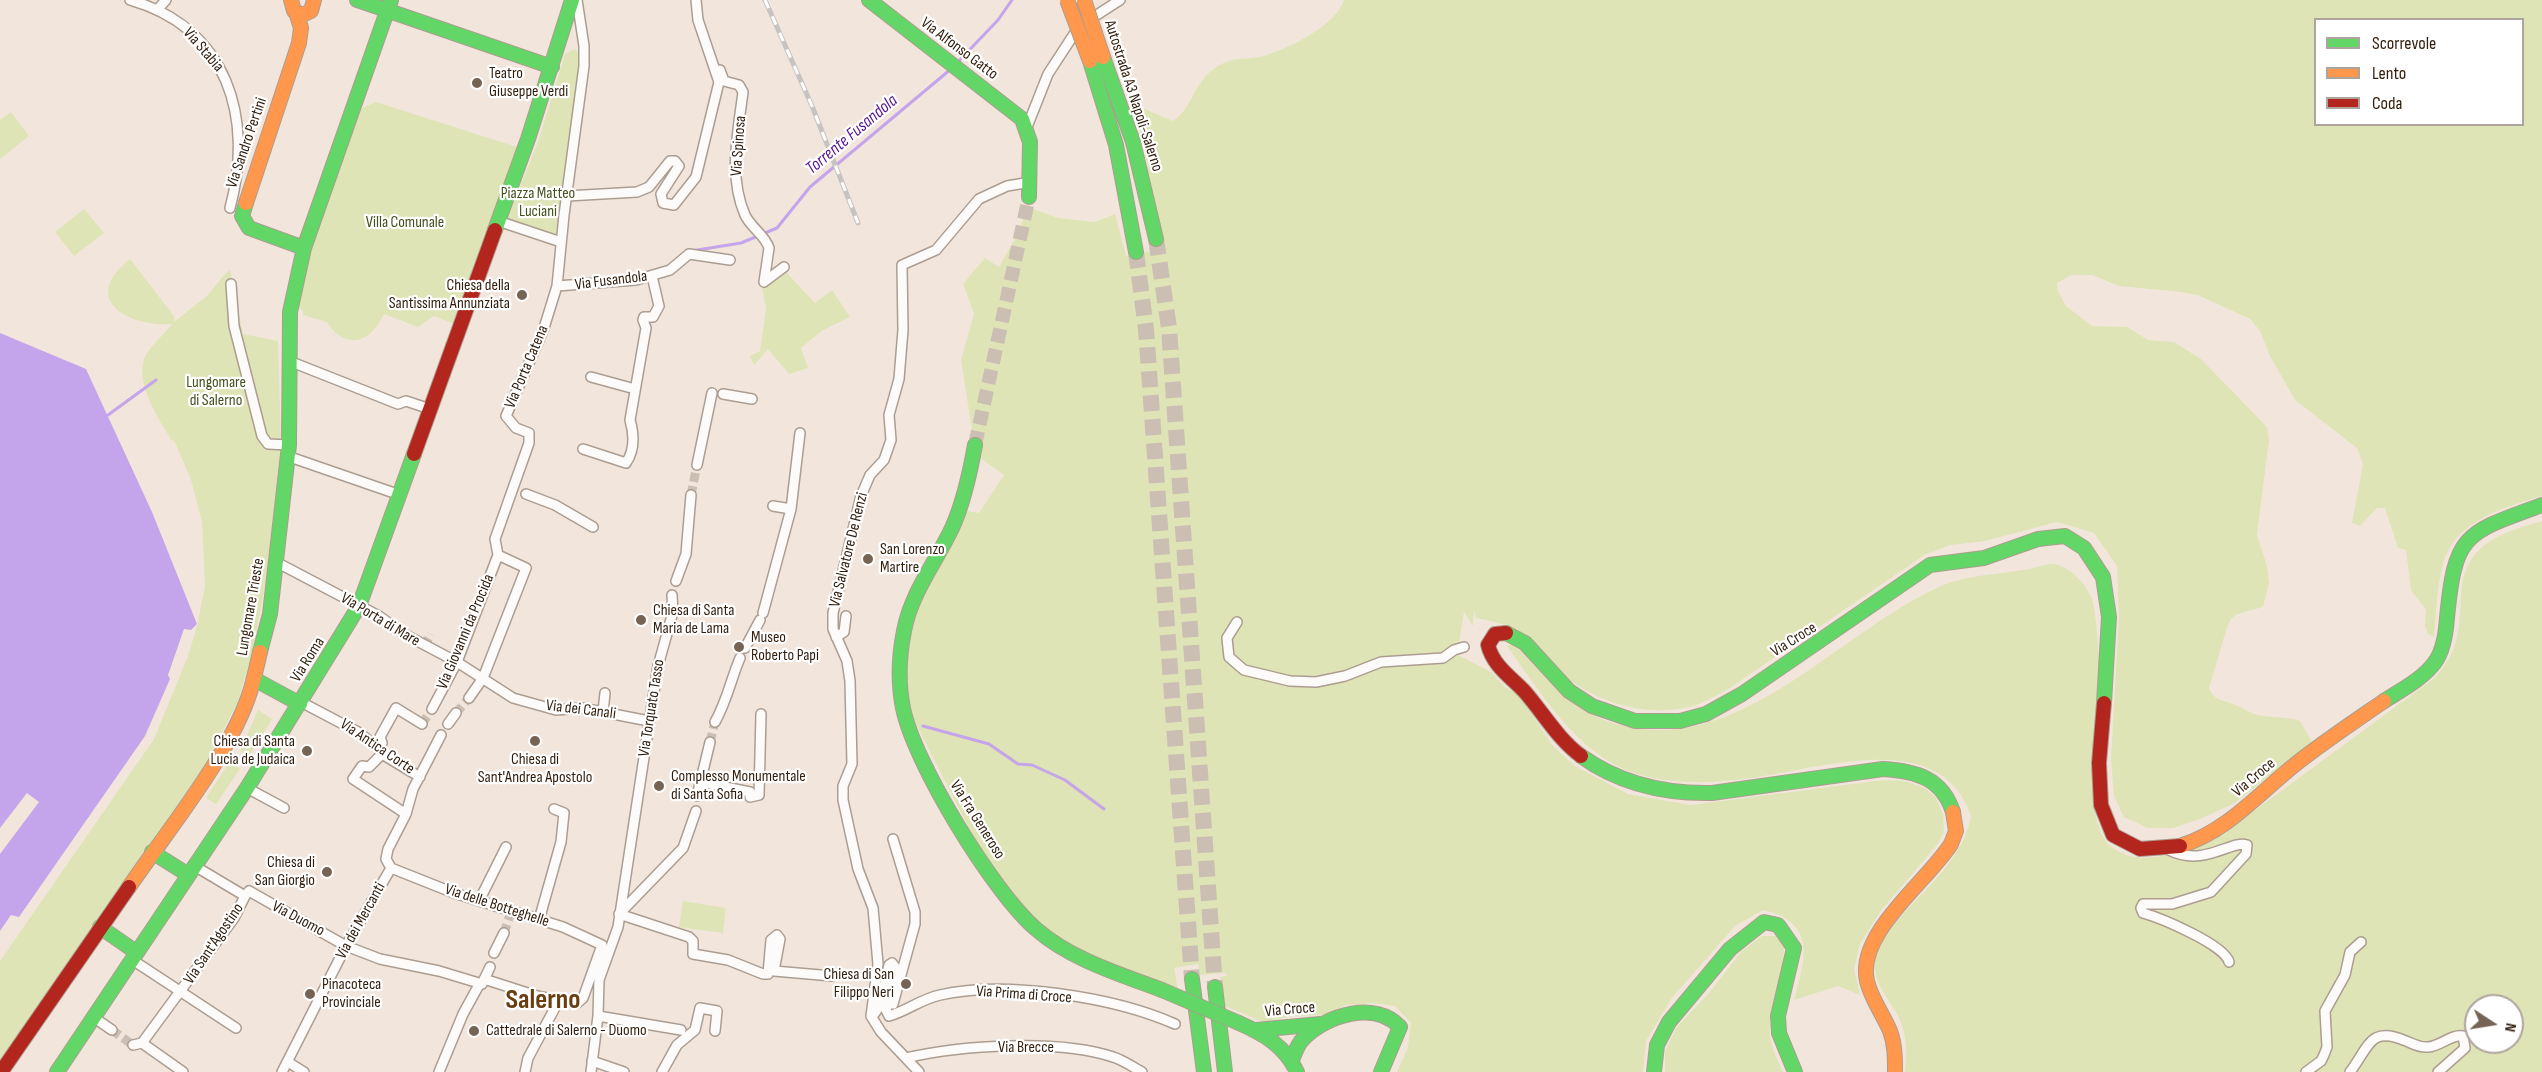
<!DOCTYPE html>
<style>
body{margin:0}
#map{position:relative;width:2542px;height:1072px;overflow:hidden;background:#f2e6dc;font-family:"Sofia Sans Condensed",sans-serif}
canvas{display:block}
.legend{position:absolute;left:2314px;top:18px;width:210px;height:108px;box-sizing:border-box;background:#fff;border:2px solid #ada59d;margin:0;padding:8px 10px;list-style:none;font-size:18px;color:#311d0b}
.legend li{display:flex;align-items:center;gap:12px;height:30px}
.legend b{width:30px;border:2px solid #ada59d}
.north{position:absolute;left:2464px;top:994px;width:60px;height:60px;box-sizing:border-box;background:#fff;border:2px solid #ada59d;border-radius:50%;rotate:102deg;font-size:16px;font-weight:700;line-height:24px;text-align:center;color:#311d0b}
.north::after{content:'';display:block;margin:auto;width:21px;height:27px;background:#756354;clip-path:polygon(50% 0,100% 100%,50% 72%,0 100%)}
</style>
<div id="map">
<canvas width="2542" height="1072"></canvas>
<ul class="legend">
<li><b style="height:8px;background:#63d668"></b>Scorrevole</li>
<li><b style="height:8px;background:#ff974d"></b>Lento</li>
<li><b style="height:8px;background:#b3261e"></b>Coda</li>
</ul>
<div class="north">N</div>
</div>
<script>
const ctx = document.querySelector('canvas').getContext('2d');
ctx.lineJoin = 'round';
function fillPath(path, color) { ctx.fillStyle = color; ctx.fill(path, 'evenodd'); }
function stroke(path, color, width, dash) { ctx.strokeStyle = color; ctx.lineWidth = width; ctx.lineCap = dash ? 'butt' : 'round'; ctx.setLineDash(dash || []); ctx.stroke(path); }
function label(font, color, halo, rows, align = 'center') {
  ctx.font = font + ' "Sofia Sans Condensed",sans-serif'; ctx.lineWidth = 4.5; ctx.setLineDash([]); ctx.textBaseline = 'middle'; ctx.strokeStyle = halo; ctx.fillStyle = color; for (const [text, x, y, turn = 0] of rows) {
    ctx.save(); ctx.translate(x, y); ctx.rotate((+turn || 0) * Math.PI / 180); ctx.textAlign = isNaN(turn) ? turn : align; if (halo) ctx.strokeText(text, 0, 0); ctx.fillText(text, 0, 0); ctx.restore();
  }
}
fillPath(new Path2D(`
 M1344,0H2542V496C2505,507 2454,521 2443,564C2437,587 2436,613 2434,637L2428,634L2425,626L2426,610L2411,590L2406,550L2398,548L2385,508H2377L2360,526L2352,523L2363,464L2357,448L2295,400L2270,356L2260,331L2250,319L2200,296L2182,292L2119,286L2092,275H2071L2057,283L2058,291L2066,306L2092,326L2127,327L2148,340L2174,342L2201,359L2267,427L2269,440L2257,535L2267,566L2269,583L2263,607C2253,610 2238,612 2231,619C2227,623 2213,677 2209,688C2215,702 2224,700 2236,705C2243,708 2250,713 2258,715C2272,718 2285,716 2300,721L2312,742L2235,803L2200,819L2173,828H2148L2124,817L2114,796L2111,758L2119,617L2117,566L2094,533L2057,522L1985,541L1951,545L1926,554L1727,690C1715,696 1702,704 1689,707C1641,718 1586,700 1551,664C1546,659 1542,652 1537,646C1520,627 1500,623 1476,618L1474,610L1473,626L1464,612L1459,644L1453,647L1454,653L1491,672L1505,687L1520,695L1552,745L1575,766L1628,794L1691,805L1883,780L1905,781L1925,788L1936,798L1943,815L1944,832L1937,845L1880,912L1860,944L1854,969L1860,995L1838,986L1794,1000C1806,958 1816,922 1763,910L1735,926L1671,999L1646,1041L1643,1072H1397L1408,1047L1411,1023L1395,1006L1374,1003L1346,1005L1324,1015L1294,1016L1263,1022L1225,1006L1220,977L1227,976L1226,973L1200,975L1198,964L1174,968L1178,990L1092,955L1041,928L1017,901L977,844L909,710L906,658L914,616L962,510L979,513L1004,475L976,455L961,360L974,314L963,284L985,258L999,267L1016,237L1028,207L1058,218L1095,222L1115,214L1126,256L1164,249L1135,105L1173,121C1196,107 1192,72 1232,60C1240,58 1250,59 1259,57C1285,51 1336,26 1344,0ZM2316,20H2522V124H2316Z
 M574,49L578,52L579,83L556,234L507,219L538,142L565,54Z
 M376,102L517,147L454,324L434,316L418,327L384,314C371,343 345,351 327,322L303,315V311L296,305L309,251L362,108Z
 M11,112L29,136L0,159V120Z
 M84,209L104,233L74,256L55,232Z
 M130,259L174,316V322L208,295L224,275L230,270L243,334L278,341L281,442L266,580L253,651L237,704L203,768L0,1062V961L154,739L188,656L197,626L205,586L202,522L191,480L174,440L172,441C159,419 131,379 147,353C154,343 164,334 172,324C127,327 79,299 130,259Z
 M785,271L815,303L832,290L850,317L823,330L801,348L808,368L789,374L768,349L754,365L750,356L760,351L766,309L762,287Z
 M2542,521V1072H1905C1907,1053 1907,1036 1899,1018C1891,1001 1873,984 1875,964C1881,915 1961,877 1971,816C1941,726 1820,769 1752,778C1715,783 1670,785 1634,773C1577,754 1540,692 1507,646L1514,643C1537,658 1546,676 1565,695C1575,705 1597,718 1610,722C1737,764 1838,629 1946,584C1966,576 2005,573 2029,569C2036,568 2048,563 2055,564C2070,567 2087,585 2092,599C2097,610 2101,686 2100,699C2099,711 2095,723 2094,736C2092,763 2088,830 2112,847C2146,874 2204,843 2235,825L2436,677C2441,669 2450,659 2453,650C2460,633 2460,613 2461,595C2464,545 2499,533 2542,521ZM2476,1006H2512V1042H2476Z
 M258,710L272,719L249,757L240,751Z
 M230,761L240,769L216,804L206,798Z
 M683,901L726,908L723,933L679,927Z
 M1762,936H1775L1784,946C1784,977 1765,1009 1771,1041C1773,1051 1778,1062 1783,1072H1665V1052L1676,1028L1709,993L1741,952Z`), '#dfe4b7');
fillPath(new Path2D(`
 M0,333L86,369L152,512L197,624L191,630L184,629L168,675L170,679L145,736L19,917L11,915L0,931Z`), '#c4a4ea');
fillPath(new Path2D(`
 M27,793L39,802L0,854V828Z`), '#f2e6dc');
stroke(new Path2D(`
 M956,64L998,20L1012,0
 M691,251L741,243L777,228L810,187L951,69
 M108,415L156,380
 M923,726L989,744L1018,764L1032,765L1065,780L1104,809`), '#c4a4ea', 3);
stroke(new Path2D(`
 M691,495L697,465
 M424,646L431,634
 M456,713L469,698
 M422,724L432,709
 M710,742L715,722
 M504,933L511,912
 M112,1030L133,1045`), '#cbbeb2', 9, [9, 4.5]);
stroke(new Path2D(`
 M975,445L1029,197`), '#cbbeb2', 14, [14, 7]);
stroke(new Path2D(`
 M1156,239L1169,328L1215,987
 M1136,252L1146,329L1192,979`), '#cbbeb2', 16, [16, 8]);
const street = new Path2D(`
 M130,0C228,28 254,118 230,208
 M157,10L166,0
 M1089,20L1120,0
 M720,70L724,81L739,85L743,92C738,132 728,176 745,215C751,228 765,235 769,248L764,282L784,267
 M1027,127L1048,74L1078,28
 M567,196L637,192L649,187L670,161H675L679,166L661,194L663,203L674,205L696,177L719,82L698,20L696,0
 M498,221L561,242
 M231,284L234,326L262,436L268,444L289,445
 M557,286L636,280L670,270L689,254L730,260
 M289,361L398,404L406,401L430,409
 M591,377L635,389
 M723,394L752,399
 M583,449L626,463C635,450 634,434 630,420L646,328L643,320L644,317H653L659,306L652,276
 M287,456L400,495
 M697,465L712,393
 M526,494L555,505L593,527
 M773,506L791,509
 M276,562L379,616L404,634L457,662L513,698L556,710L582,708L649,721
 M676,581L686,554L691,495
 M763,613L791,509L800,433
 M1237,622L1227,638L1229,657L1244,670L1290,681L1316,682L1345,676L1381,662L1443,658L1454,650L1464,647
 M836,637L844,632L846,616
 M745,648L760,620
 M469,698L483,678L526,568L498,555L495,539L529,443V433L516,428L506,416L544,328L557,286L564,215L584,66V46L577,0
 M301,702L358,732L381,750L382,754L420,777
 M432,709L457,662L498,555
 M603,712L605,693
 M715,722C727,701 731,679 740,658
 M448,724L456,713
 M382,743L380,737L396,708L422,724
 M382,754L369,767L362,766L353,779L406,814
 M700,782L750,792V797L759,795L761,714
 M247,788L284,808
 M697,796L710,742
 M2169,850C2204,868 2232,839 2247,845L2246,854L2211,892L2172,904H2143L2141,908L2143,913C2161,918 2225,945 2229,962
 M193,865L245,896L249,891L346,946L380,959L439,971L482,984L490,967
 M391,868L454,893L563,927L602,945L583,998L576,1004L537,996L484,979
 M391,868L386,859L388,849L406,814L413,789L441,735
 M479,901L506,847
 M619,914L689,937L693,941V954L728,960L763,974H768L771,940L777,935L780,939L774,971L832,976
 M619,914L683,848L696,811
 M539,920L561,842L564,813L554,809
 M494,953L504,933
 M131,959L236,1028
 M888,1003L886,1010L889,1016C907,1011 921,999 940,995C1005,980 1114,997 1175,1024
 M598,1016L681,1030
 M93,1017L112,1030
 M872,1017L879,1007L889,965L892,963L895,967L888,1003L893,1004L915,924V912L893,839
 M142,1043L234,918L245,896
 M133,1045L142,1043L183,1072
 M906,1058C961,1045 1060,1039 1113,1057C1123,1060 1133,1067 1142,1072
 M592,1061L624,1072
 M288,1062L304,1072
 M282,1072L346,946L391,868
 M439,1072L463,1014L480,983
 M525,1072L528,1058L558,1002
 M591,1072L598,1016L599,980L618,927L658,666L673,612L672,595
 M662,1072L677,1045L695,1030L700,1008L717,1011L715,1031
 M919,1072L881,1032L871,1016L878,964L873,908L858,869L843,800V786L852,764L850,681L847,661L833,629V613L861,496L870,475L884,460L891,440L889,415L899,379L903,330L902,265L936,250L979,199L1007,186L1031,182
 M2306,1072L2321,1061L2324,1055L2327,1047L2325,1011L2345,975L2350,952L2361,942
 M2350,1072C2369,1047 2370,1025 2406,1041C2413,1044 2420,1048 2428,1047C2441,1046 2451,1034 2463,1036L2465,1048L2438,1072`);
const fast = new Path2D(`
 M357,0L552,67
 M869,0L1022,119L1030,142L1029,197
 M1103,57L1133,142L1156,239
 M1090,61L1116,145L1136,252
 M246,203L242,216L249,228L304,248L290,312L289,445L270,614L260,652
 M495,230L528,139L572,0
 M304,248L391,0
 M975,445C970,473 964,502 952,528C936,562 911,593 904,631C899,656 898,683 903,708C914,763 993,892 1036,929C1070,959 1119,974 1162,990
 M1506,633L1525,643L1569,691L1592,706L1635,721H1680L1706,714L1742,694L1930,565L1984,558L2038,539L2065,536L2084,548L2103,577L2109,617L2104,703
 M254,679L300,704
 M2384,701C2401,690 2423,679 2435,662C2444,650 2446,632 2447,618C2455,533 2465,533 2542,505
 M1581,756C1620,784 1664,794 1712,793L1883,769C1916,771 1942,778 1953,812
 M152,852L187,874
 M100,927L136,952
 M1192,979L1204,1072
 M1215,987L1225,1072
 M1239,1023C1264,1034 1285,1046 1297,1072
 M1256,1030L1320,1024
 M1292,1060C1295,1053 1297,1045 1303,1039C1326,1015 1375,1000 1400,1027L1381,1072
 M57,1072L247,788L359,606L414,454
 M1654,1072L1657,1045L1669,1022L1730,949L1764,922L1778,925L1794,948L1778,1016L1779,1033L1795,1072`);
const slow = new Path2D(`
 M291,0L294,11L302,15L311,11L314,0
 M246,203L299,43L301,28L296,12
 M2180,846C2228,831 2259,793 2297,763C2325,741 2355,721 2384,701
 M129,887C167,831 230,755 250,692C254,679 257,665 260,652
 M1895,1072C1895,1058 1895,1044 1890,1031C1883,1014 1871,999 1867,981C1856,933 1928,881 1951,844L1956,831L1953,812`);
const jam = new Path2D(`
 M414,454L495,230
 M1506,633L1495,634L1488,645C1493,666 1511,677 1525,692C1544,714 1558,739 1581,756
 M2104,703L2099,763L2101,805L2113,835L2140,849L2180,846
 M1,1072L129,887`);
stroke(street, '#ac9d90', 12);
stroke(fast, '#ac9d90', 16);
stroke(slow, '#ac9d90', 16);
stroke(jam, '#ac9d90', 16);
stroke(street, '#fdfbfa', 9);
stroke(fast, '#63d668', 14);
stroke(slow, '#ff974d', 14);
stroke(jam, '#b3261e', 14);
const rail = new Path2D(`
 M765,0L812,106L858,223`);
stroke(rail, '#c8c3c0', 5);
stroke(rail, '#fff', 3, [9]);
const fastBridge = new Path2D(`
 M1162,990L1239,1023`);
const slowBridge = new Path2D(`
 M1067,0L1090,61
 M1084,0L1103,57`);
stroke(fastBridge, '#ac9d90', 16, []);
stroke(slowBridge, '#ac9d90', 16, []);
stroke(fastBridge, '#63d668', 14);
stroke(slowBridge, '#ff974d', 14);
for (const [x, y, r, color] of [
 [477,83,6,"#756354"],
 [522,295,6,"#756354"],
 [868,559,6,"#756354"],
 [641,620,6,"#756354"],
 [739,647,6,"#756354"],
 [535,741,6,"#756354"],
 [307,751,6,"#756354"],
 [659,786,6,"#756354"],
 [327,872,6,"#756354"],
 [906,984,6,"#756354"],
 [310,994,6,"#756354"],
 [474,1031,6,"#756354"]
]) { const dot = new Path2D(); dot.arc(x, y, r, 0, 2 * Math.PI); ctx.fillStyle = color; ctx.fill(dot); stroke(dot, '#fff', 2); }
label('16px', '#311d0b', '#fff', [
 ["Via Alfonso Gatto",959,49,37],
 ["Via Stabia",203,50,49],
 ["Autostrada A3 Napoli-Salerno",1133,96,72],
 ["Via Sandro Pertini",247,143,-71],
 ["Via Spinosa",739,146,-86],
 ["Via Fusandola",611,281,-7],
 ["Via Porta Catena",527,367,-67],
 ["Via Salvatore De Renzi",849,550,-76],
 ["Lungomare Trieste",251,607,-80],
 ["Via Porta di Mare",380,620,31],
 ["Via Giovanni da Procida",466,632,-67],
 ["Via Croce",1794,640,-32],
 ["Via Roma",308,660,-58],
 ["Via Torquato Tasso",652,708,-81],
 ["Via dei Canali",581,710,7],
 ["Via Antica Corte",377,747,34],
 ["Via Croce",2254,778,-40],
 ["Via Fra Generoso",977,820,58],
 ["Via delle Botteghelle",497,906,18],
 ["Via Duomo",298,919,28],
 ["Via dei Mercanti",361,921,-61],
 ["Via Sant'Agostino",214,944,-56],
 ["Via Prima di Croce",1024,995,4],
 ["Via Croce",1290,1010,-5],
 ["Via Brecce",1026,1048]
]);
label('16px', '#311d0b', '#fff', [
 ["Teatro",489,74],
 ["Giuseppe Verdi",489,92],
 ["Chiesa della",510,286,"right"],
 ["Santissima Annunziata",510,304,"right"],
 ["San Lorenzo",880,550],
 ["Martire",880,568],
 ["Chiesa di Santa",653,611],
 ["Maria de Lama",653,629],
 ["Museo",751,638],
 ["Roberto Papi",751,656],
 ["Chiesa di Santa",295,742,"right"],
 ["Lucia de Judaica",295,760,"right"],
 ["Chiesa di",535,760,"center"],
 ["Sant'Andrea Apostolo",535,778,"center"],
 ["Complesso Monumentale",671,777],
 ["di Santa Sofia",671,795],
 ["Chiesa di",315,863,"right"],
 ["San Giorgio",315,881,"right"],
 ["Chiesa di San",894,975,"right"],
 ["Filippo Neri",894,993,"right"],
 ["Pinacoteca",322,985],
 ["Provinciale",322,1003],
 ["Cattedrale di Salerno - Duomo",486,1031]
], 'left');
label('16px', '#44501e', '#fff', [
 ["Piazza Matteo",538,194],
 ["Luciani",538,212],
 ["Villa Comunale",405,223],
 ["Lungomare",216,383],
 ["di Salerno",216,401]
]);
label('italic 18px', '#561592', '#fff', [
 ["Torrente Fusandola",852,135,-40]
]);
label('bold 28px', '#6b3e11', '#fff', [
 ["Salerno",543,1001]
]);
</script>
